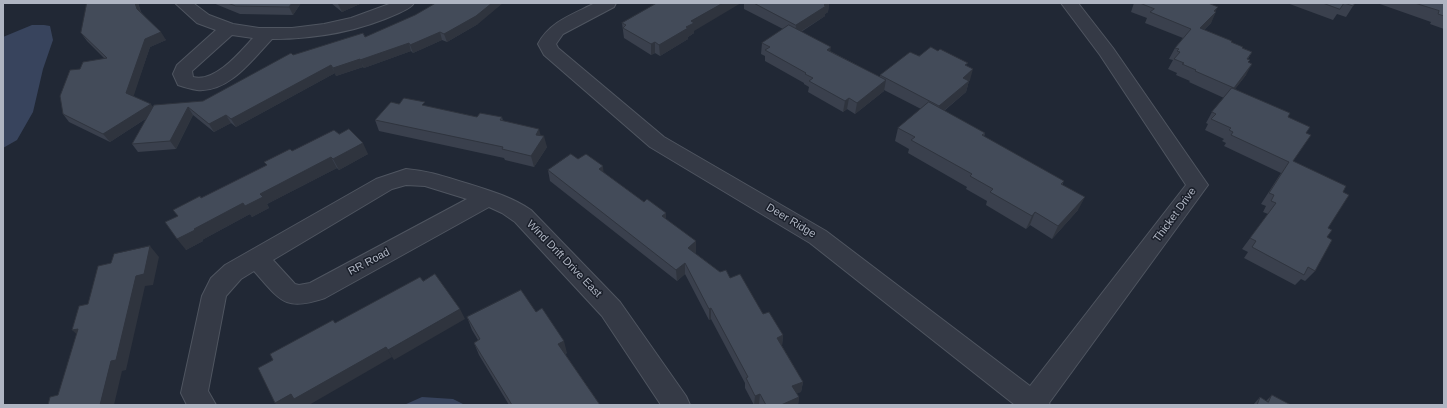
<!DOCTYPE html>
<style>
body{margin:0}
#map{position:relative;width:1447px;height:408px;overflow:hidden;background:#212835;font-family:Helvetica,sans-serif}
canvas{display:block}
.frame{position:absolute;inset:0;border:4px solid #afb5c2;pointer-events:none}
</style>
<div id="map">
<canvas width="1447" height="408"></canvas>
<div class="frame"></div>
</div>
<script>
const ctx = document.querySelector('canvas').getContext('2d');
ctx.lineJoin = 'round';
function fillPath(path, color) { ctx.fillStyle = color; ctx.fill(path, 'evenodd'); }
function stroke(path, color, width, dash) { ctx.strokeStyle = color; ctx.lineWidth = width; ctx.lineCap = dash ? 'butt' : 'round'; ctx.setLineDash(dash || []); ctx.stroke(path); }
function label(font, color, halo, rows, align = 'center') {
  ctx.font = font + ' Helvetica,sans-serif'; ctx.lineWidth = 3; ctx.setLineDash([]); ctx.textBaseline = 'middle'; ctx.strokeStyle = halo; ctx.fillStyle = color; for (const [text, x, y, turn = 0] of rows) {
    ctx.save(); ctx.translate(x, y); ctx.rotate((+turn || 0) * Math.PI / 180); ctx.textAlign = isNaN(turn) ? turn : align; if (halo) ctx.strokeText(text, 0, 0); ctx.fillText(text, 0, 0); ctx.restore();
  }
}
fillPath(new Path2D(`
 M32,25H44L50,26L53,40L43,69L33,112L17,140L3,148V37Z
 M422,397L453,399L465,405H404Z`), '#38445d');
const minor = new Path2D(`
 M175,3H193L209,15L233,24L259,28H292L324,24L351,18L392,3H414C411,8 405,10 399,13C360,31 315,39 272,39C253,59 229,93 197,90C191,89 184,87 178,85L173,74L177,65L216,30L197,23ZM232,35L253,38C240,52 215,83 193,77L192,71Z
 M595,3H616L614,7L563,34L556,44L558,48L664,137L826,231L1030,386L1186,185L1100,55L1061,3H1078L1113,48L1208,185L1049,403L1050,405H1015L810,243L650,147L544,55L538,44C550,21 574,14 595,3Z
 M406,169C430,171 446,177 469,184C491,191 512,197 531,210L620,302L686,396L690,405H661L602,316L515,222L502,213L489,207L325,298C284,312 280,300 254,271L241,279L226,296L208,391L216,405H187L181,393L202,296L211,278L225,265L376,179ZM406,185L425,186L467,199L310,283L299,285L295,284L273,260L392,189Z`);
stroke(minor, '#4f5560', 2);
fillPath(minor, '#353a46');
fillPath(new Path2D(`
 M87,3H138L141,12L166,40L150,47L133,96L153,107L203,101L293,55L365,37L478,24L447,42L442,40L413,53L411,51L364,68L363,67L336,76L335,73L236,127L231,123L214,132L193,115L176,149L138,152L132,144L147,118L110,142L69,122L63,114L80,69L105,59L87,41L81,33Z
 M213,3H301L293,15L240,14Z
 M331,3H362L342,12Z
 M744,3H829L828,12L825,14V16L801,32L830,51L880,77V75L919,56L967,66L970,80L969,81L966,92L944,111L985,133L984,137L1064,181L1062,185L1078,210L1052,239L1030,225L1026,229L986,205L987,201L966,189L967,187L908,153L909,149L895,141L898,128L921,109L884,90V91L855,114L847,109L843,112L808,92L809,87L804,84V83L765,61V56L761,54L762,43L783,29L744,9Z
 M1134,3H1208L1215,12L1211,23L1204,30L1231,42L1243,48L1252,52L1248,59V62L1246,75L1235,89L1288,117L1306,133L1293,161L1343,192L1328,228L1327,237L1315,271L1305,281L1301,279L1295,285L1244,258L1248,252L1242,249L1268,214L1263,212L1266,206L1261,204L1281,173L1224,146L1226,143L1222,141L1224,139L1205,130L1208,124L1206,123L1212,112L1224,98L1189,82L1190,81L1176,75L1177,73L1168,69L1173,60L1169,59L1175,48L1183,38L1145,23L1147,18L1131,12Z
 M1287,3H1355L1346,17L1337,14L1333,20Z
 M1377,3H1444V29L1430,24L1431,22Z
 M622,23L694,31V33L688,37V39L660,56L655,53L651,55L624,38Z
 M399,104L426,106L477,117H502L503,121L541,136L547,147L534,167L505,160L504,158L379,131L375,120Z
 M339,134L368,154L339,170L337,168L267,204L269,208L252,217L250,214L202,240L203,241L186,250L178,216L201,198L267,165L264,162Z
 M578,159L603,166V172L644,202L666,213V219L696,252L695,253L720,272L730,278L783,335L782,346L803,382L801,392L796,393L799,397L798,405H760L759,404L756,405H754L745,388V383L711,319L709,320L685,274L677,281L550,181L548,170Z
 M536,312L567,353L565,354L600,405H509L479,355L474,343L478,340L472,330L467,317Z
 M1272,395L1291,405H1253L1260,397L1266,401Z`), '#3a404d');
fillPath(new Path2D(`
 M135,3H138L142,17L137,9Z
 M292,3H301L293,15L289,7Z
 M340,3H362L342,12L338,4Z
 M492,3H503L478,24L447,42L444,34Z
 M723,3H741L694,31V33L688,37V39L660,56L659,45L691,21Z
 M827,3H829L828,12L825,14V16L795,35L796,25Z
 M1218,7L1214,14L1216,12L1211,23L1195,39L1200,28Z
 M161,32L166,40L150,47L132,101L126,93L145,39Z
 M440,32L442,40L413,53L410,45Z
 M655,42V53L651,55V44Z
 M409,43L411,51L364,68L360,60Z
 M831,47L829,58L827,50Z
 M360,59L363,67L336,76L333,68Z
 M1252,64L1246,75L1227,99L1234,88Z
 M331,65L335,73L236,127L231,119Z
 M973,69L970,80L960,89L963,78Z
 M886,80L884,91L855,114L857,103Z
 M969,81L966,92L936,117L939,106Z
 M849,98L847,109L843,112L845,101Z
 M151,104L156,112L110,142L103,134Z
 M188,107L193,115L176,149L170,141Z
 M226,115L231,123L214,132L209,124Z
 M539,129L542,140L536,135Z
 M544,136L547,147L534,167L531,156Z
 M363,143L368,154L339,170L333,159Z
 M331,157L337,168L267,204L269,208L252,217L245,206L260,194Z
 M603,166L604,177L599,169Z
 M1085,197L1078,210L1052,239L1058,226Z
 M243,203L250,214L202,240L203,241L186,250L177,239L194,229Z
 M1035,212L1030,225L1026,229L1032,216Z
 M666,213V224L662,216Z
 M696,241V252L688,258V248Z
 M150,246L159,257L153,285L145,286L126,370L122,371L114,405H100L111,361L136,276Z
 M685,263V274L677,281L676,270Z
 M711,308V319L709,320V309Z
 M460,309L465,319L394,360L388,350Z
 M78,329L83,340L72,330Z
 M783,335L782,346L777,338Z
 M564,341L567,353L561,356L558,344Z
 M386,347L392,357L309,405H299L298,404L297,405H277L275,403L291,394Z
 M803,382L801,392L791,396L792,386Z
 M760,394L759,404L754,405L755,396Z
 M799,397L798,405H781Z`), '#2f343e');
const building = new Path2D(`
 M87,3H135L137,9L161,32L145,39L126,93L151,104L103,134L63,114L60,96L70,70L80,69L83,62L107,58L81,33Z
 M228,3H292L289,7L236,6Z
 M436,3H492L476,16L444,34L440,32L410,45L409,43L360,60V59L333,68L331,65L231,119L226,115L209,124L188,107L170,141L132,144L154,105L203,101L291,53L293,55L363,33L365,37L415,15Z
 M657,3H723L691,21L694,23L686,27L688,28L659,45L655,42L651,44L623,28L626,25L622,23Z
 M754,3H827L824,5L826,6L796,25Z
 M1140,3H1208L1218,7L1214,11L1216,12L1200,28L1232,41L1231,42L1243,47L1242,48L1252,52L1247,59L1250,60L1248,62L1252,64L1234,88L1195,71L1196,70L1182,64L1184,63L1174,59L1180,52L1177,51L1179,49L1175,48L1191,29L1150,12L1154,9Z
 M1323,3H1355L1353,6L1344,3L1340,9Z
 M1415,3H1444V16L1438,14L1439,11Z
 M789,25L831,47L827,50L886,80L857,103L849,98L845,101L809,81L813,78L805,74L806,73L765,50L770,47L762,43Z
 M931,47L938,51L940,49L968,63L965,65L973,69L963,78L969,81L939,106L880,75L910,52L919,56Z
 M1232,88L1290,113L1288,117L1310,127L1306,133L1311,135L1293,161L1346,186L1343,192L1349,195L1328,228L1332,230L1327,237L1332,240L1315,271L1308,267L1304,275L1252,247L1256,241L1250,238L1276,203L1271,201L1274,195L1269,193L1289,162L1231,135L1233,132L1229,130L1231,128L1211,119L1216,114L1212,112Z
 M404,98L425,102L422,105L477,117L480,113L502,117L500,120L539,129L536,135L544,136L531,156L502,149L503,147L375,120L391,102L399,104Z
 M929,102L985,133L982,135L1064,181L1061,184L1085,197L1058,226L1035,212L1032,216L990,192L993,189L970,176L972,174L911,140L915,137L898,128Z
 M349,129L363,143L333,159L331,157L260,194L263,197L245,206L243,203L194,229L195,230L177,239L165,222L178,216L173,210L200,196L201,198L267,165L264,162L290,149L292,151L334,130L339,134Z
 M571,154L578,159L586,154L603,166L599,169L644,202L647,199L666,213L662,216L696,241L688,248L720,272L726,270L730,278L740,274L763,314L769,312L783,335L777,338L803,382L792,386L799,397L781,405H766L760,394L755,396L746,378L748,377L711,308L709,309L685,263L676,270L548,170Z
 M150,246L144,274L136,276L116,360L111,361L100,405H48L50,397L58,395L78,329L72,330L79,306L88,304L98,266L111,263L114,254Z
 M435,274L460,309L388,350L386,347L294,399L291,394L275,403L258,368L273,360L270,354L333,320L335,323L420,277L423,281Z
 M521,290L536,312L542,308L564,341L558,344L600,405H512L474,343L480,339L467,317Z
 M1272,395L1291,405H1257L1260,397L1268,402Z`);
fillPath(building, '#434b59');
stroke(building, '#2f343e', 1);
label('11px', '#afb5c2', '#1a1f2a', [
 ["Thicket Drive",1175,215,-54],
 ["Deer Ridge",791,221,31],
 ["Wind Drift Drive East",564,259,46],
 ["RR Road",369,262,-28]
]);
</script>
